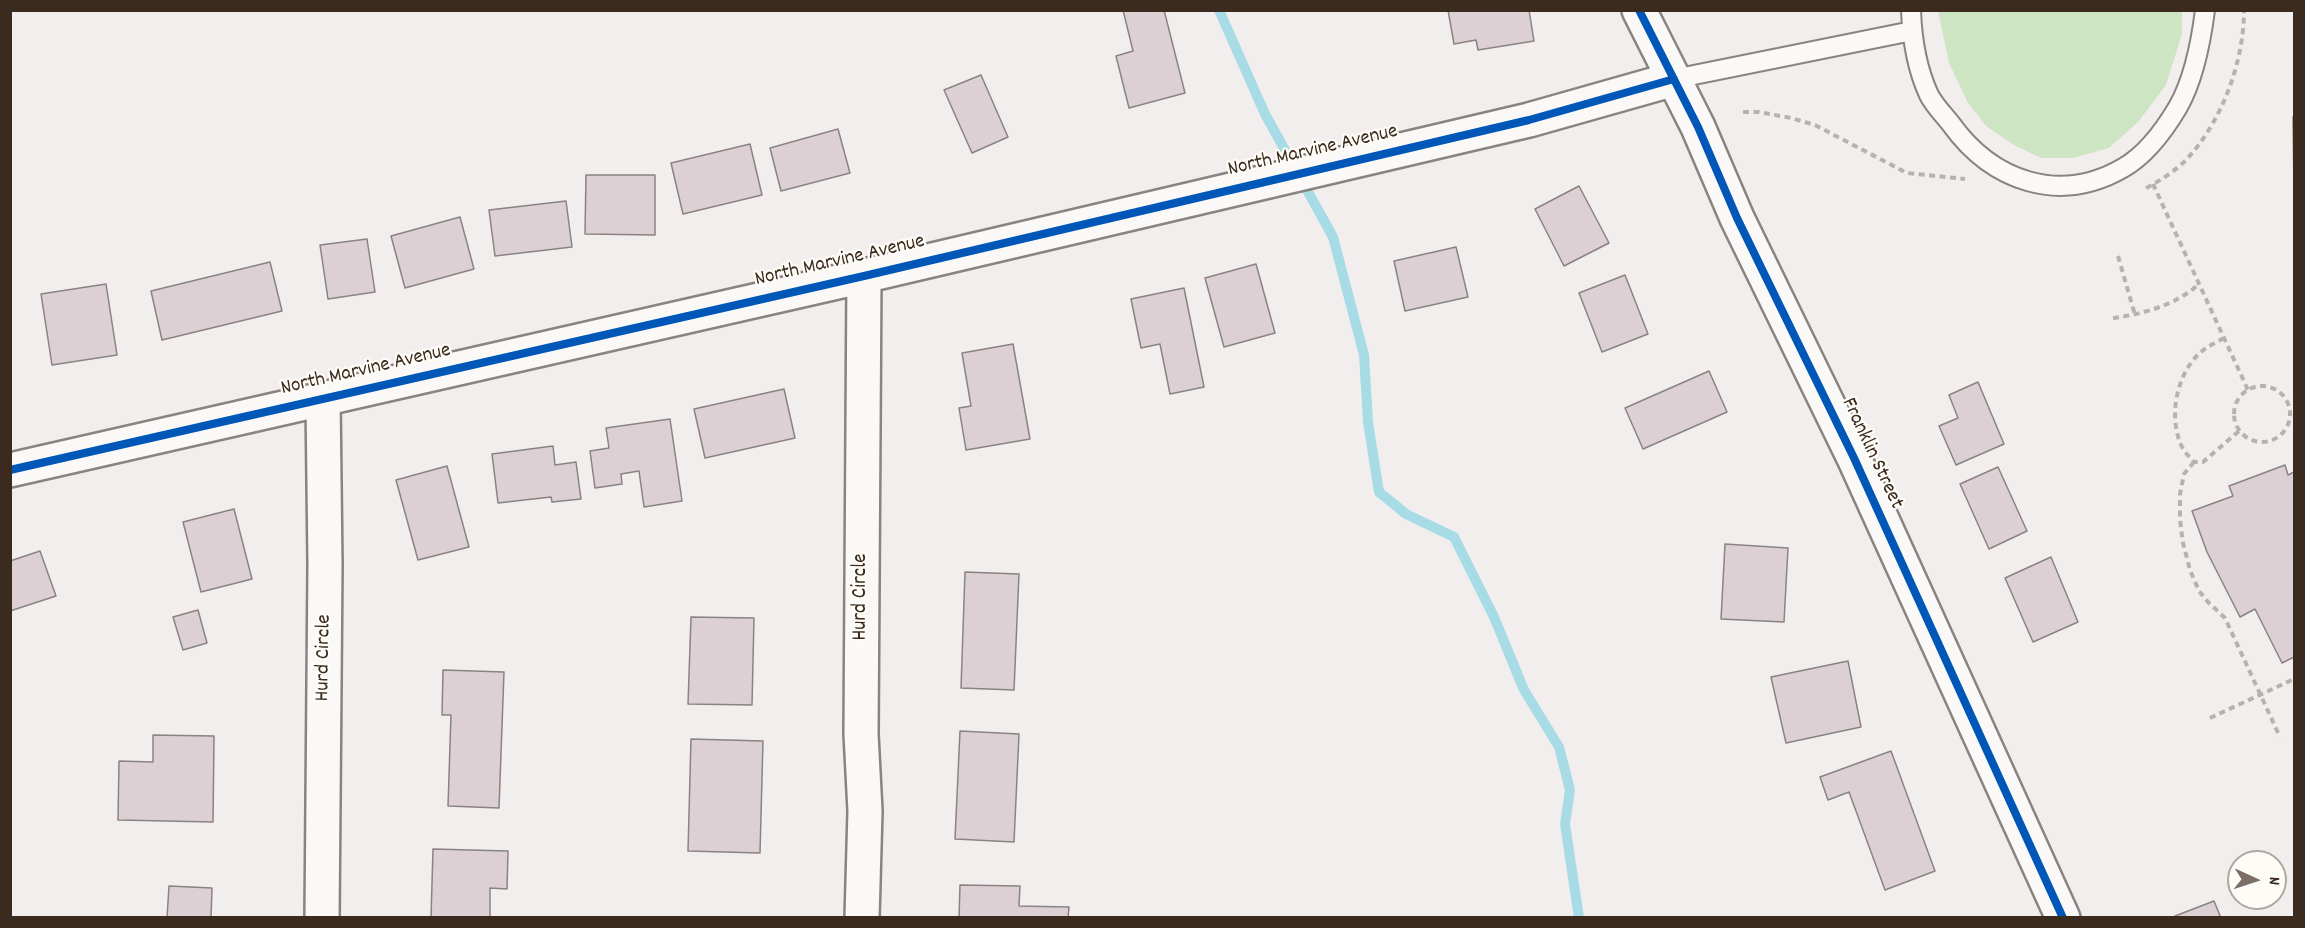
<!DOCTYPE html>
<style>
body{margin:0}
#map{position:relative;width:2305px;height:928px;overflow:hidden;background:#f3eeee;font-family:Dekko,sans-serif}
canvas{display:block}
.frame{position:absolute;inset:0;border:12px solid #3b2a1e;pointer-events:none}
.north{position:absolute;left:2227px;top:850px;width:60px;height:60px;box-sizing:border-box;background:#fdfcf7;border:2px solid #afa8a0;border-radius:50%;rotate:93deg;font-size:16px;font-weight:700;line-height:24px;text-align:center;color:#3b2a1e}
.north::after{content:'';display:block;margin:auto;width:21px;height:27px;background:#7b6f67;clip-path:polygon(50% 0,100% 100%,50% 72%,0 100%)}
</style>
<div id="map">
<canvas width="2305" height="928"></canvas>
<div class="frame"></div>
<div class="north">N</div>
</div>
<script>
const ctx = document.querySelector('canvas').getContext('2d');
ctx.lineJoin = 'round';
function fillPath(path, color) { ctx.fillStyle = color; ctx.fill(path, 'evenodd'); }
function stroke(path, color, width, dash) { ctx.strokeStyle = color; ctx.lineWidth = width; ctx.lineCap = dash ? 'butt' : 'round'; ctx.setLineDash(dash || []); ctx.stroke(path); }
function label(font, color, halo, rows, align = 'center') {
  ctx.font = font + ' Dekko,sans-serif'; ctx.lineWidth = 4.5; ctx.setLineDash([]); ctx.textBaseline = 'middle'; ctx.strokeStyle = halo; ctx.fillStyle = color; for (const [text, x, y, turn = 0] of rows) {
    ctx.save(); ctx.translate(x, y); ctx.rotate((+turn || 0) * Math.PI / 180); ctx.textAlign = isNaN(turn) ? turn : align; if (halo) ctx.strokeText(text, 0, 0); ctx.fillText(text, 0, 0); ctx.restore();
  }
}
fillPath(new Path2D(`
 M1938,11H2182V34L2166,85L2139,121L2109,148L2073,158H2041L2014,145L1986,126L1968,103L1949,63Z`), '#cde5c2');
stroke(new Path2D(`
 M1219,10L1265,114L1333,237L1364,355L1368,422L1379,492L1406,514L1454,537L1494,617L1524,690L1559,747L1570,790L1565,824L1579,918`), '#a7dce6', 10);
const building = new Path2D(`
 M1123,10H1164L1185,93L1129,108L1116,56L1133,51Z
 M1448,10H1529L1534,41L1478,50L1476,40L1454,44Z
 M981,75L1008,137L972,153L944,90Z
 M2293,117H2294V192Z
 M838,129L850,173L781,191L770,148Z
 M750,144L762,195L683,214L671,163Z
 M586,175H655V235L585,234Z
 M1579,186L1609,243L1564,266L1535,209Z
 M566,201L572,247L495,256L489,210Z
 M460,217L474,269L405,288L391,236Z
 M367,239L375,292L328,299L320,245Z
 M1456,247L1468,297L1405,311L1394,261Z
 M270,262L282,311L162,340L151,291Z
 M1256,264L1275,333L1224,347L1205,278Z
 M1625,275L1648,334L1602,352L1579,293Z
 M106,284L117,355L52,365L41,294Z
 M1184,288L1204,387L1170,394L1160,344L1141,348L1131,299Z
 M1013,344L1030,439L966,450L959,408L971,406L962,353Z
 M1709,371L1727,412L1643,449L1625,408Z
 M1978,382L2004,444L1956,465L1939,426L1958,418L1949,395Z
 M784,389L795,438L705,458L694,409Z
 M670,419L682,501L644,507L639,471L621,474L622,484L595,488L590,451L609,448L606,428Z
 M553,446L555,465L576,462L581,499L552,502L551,497L498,503L492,454Z
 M2285,465L2288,475L2294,472V657L2282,663L2255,609L2240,617L2207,552L2192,511L2233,496L2229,486Z
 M447,466L469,547L418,560L396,480Z
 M1998,467L2027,531L1989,549L1960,484Z
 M234,509L252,579L201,592L183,522Z
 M1725,544L1788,548L1784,622L1721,619Z
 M40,551L56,596L10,611V561Z
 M2051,557L2078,622L2033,642L2005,578Z
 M965,572L1019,574L1014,690L961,688Z
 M198,610L207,643L183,650L173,617Z
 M691,617L754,618L752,705L688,704Z
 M1848,661L1861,727L1786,743L1771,677Z
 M443,670L504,672L499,808L448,806L451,715H442Z
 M960,731L1019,734L1014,842L955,839Z
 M153,735L214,736L213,822L118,820L119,761L153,762Z
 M691,739L763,741L760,853L688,851Z
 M1891,751L1935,871L1885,890L1849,792L1828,800L1820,777Z
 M433,849L508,851L507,889L490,888V918H431Z
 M960,885L1020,886L1019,906L1069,907L1068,918H959Z
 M169,886L212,888L211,918H167Z
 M2214,901L2221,918H2176L2175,916Z`);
fillPath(building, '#dcd0d5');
stroke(building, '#898381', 1.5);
const service = new Path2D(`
 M1911,10C1912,39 1917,69 1929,95C1934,105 1944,115 1951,124C1992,181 2059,205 2123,168C2146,155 2165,129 2178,107C2194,79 2201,42 2205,10
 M1674,79L1912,31`);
const minor = new Path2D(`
 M10,470L864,276L1529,120L1674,79
 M322,918L325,565L323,399
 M862,918L865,811L861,734L864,276`);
const tertiary = new Path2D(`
 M1639,10L1698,127L1737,218L1854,458L2063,918`);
stroke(service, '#898381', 22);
stroke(minor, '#898381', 38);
stroke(tertiary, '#898381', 38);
stroke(new Path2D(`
 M1743,112H1759L1791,118L1815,125L1907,173L1965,179
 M2153,184L2248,390
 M2146,188C2160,181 2173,172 2184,162C2221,124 2244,63 2244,10
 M2118,256L2135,315
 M2113,318C2143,314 2176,305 2199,284
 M2224,338C2213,344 2202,349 2194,359C2175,382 2169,420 2182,447C2185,453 2190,457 2194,462H2203L2239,431
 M2234 414a28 28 0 1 1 56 0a28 28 0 1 1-56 0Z
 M2194,462L2184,474L2180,494V520L2183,543L2190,570L2199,591L2208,602L2225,618L2280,737
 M2210,718L2294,679`), '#b5b2b0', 4, [6, 4.5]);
stroke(service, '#faf9f7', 18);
stroke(minor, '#faf9f7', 33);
stroke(tertiary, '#faf9f7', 33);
stroke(new Path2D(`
 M1639,10L1698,127L1737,218L1854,458L2063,918
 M10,470L864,276L1529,120L1674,79`), '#0057b8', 8);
label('21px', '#3b2a1e', '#fdfcf7', [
 ["North Marvine Avenue",1313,152,-13],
 ["North Marvine Avenue",840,262,-13],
 ["North Marvine Avenue",366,371,-13],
 ["Franklin Street",1871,454,65],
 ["Hurd Circle",862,597,-90],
 ["Hurd Circle",325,658,-89]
]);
</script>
